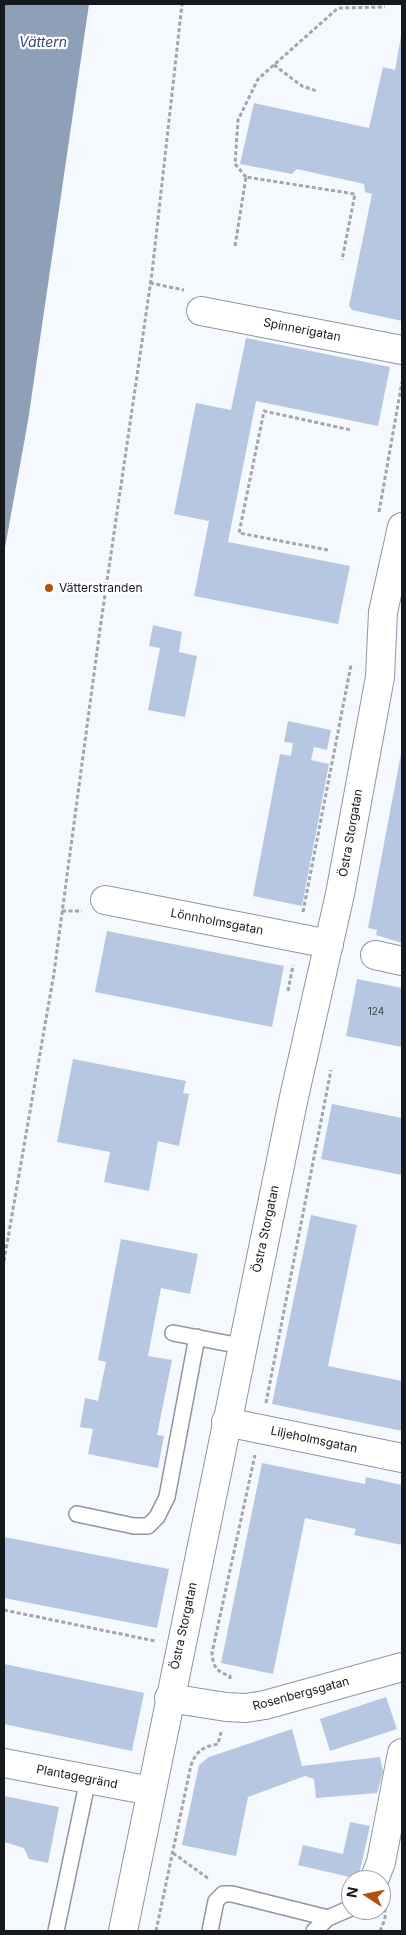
<!DOCTYPE html>
<meta charset="utf-8">
<style>
body{margin:0}
#map{position:relative;width:406px;height:1935px;overflow:hidden;background:#f5f9fe;font-family:Inter,sans-serif}
canvas{display:block}
.frame{position:absolute;inset:0;border:5px solid #15181d;pointer-events:none}
.north{position:absolute;left:341px;top:1870px;width:50px;height:50px;box-sizing:border-box;background:#fff;border:1px solid #a1a3a5;border-radius:50%;rotate:281deg;font-size:14px;font-weight:700;line-height:20px;text-align:center;color:#15181d}
.north::after{content:'';display:block;margin:auto;width:18px;height:22px;background:#b25209;clip-path:polygon(50% 0,100% 100%,50% 72%,0 100%)}
</style>
<div id="map">
<canvas width="406" height="1935"></canvas>
<div class="frame"></div>
<div class="north">N</div>
</div>
<script>
const ctx = document.querySelector('canvas').getContext('2d');
ctx.lineJoin = 'round';
function fillPath(path, color) { ctx.fillStyle = color; ctx.fill(path, 'evenodd'); }
function stroke(path, color, width, dash) { ctx.strokeStyle = color; ctx.lineWidth = width; ctx.lineCap = dash ? 'butt' : 'round'; ctx.setLineDash(dash || []); ctx.stroke(path); }
function label(font, color, halo, rows, align = 'center') {
  ctx.font = font + ' Inter,sans-serif'; ctx.lineWidth = 4.5; ctx.setLineDash([]); ctx.textBaseline = 'middle'; ctx.strokeStyle = halo; ctx.fillStyle = color; for (const [text, x, y, turn = 0] of rows) {
    ctx.save(); ctx.translate(x, y); ctx.rotate((+turn || 0) * Math.PI / 180); ctx.textAlign = isNaN(turn) ? turn : align; if (halo) ctx.strokeText(text, 0, 0); ctx.fillText(text, 0, 0); ctx.restore();
  }
}
fillPath(new Path2D(`
 M4,4H89L28,421L4,553Z`), '#8e9fb8');
fillPath(new Path2D(`
 M401,36H402V321L352,310L349,306L372,194L365,192L364,184L297,169L292,174L240,164L254,103L369,128L383,67L395,70Z
 M246,338L390,367L378,426L256,401L228,542L350,566L338,624L194,596L209,521L174,514L196,403L231,410Z
 M153,625L182,632L179,652L197,656L185,717L148,710L160,648L149,646Z
 M288,721L331,730L327,750L314,747L311,760L329,764L302,906L253,896L280,754L291,756L293,743L284,742Z
 M401,754H402V943L376,935L377,930L368,928Z
 M107,931L284,966L272,1027L95,992Z
 M357,979L402,988V1047L346,1036Z
 M73,1059L186,1081L183,1093L189,1094L179,1146L158,1141L149,1191L104,1182L110,1152L57,1142Z
 M332,1104L402,1118V1175L321,1159Z
 M311,1215L357,1225L328,1366L402,1381V1431L272,1404Z
 M121,1239L198,1254L190,1294L161,1288L148,1356L172,1360L157,1435L164,1436L158,1468L88,1454L93,1429L80,1427L85,1398L98,1401L106,1362L98,1360Z
 M262,1463L365,1484L366,1477L402,1485V1545L354,1535L356,1529L305,1518L273,1674L221,1663Z
 M4,1537L169,1569L157,1628L4,1598Z
 M4,1664L144,1693L132,1751L4,1724Z
 M386,1697L397,1729L330,1751L320,1719Z
 M292,1729L302,1766L380,1757L383,1772L377,1793L316,1798L314,1779L305,1776L248,1797L236,1856L182,1845L199,1765L209,1757Z
 M4,1796L59,1807L48,1863L29,1859L24,1848L4,1842Z
 M350,1822L370,1826L358,1879L298,1865L303,1845L343,1854Z`), '#b6c7e2');
const service = new Path2D(`
 M173,1333L241,1346
 M77,1514L134,1526H148L157,1517L167,1497L197,1337
 M56,1931L88,1779
 M210,1931L216,1901L223,1894H232L328,1918
 M314,1931L328,1918L351,1908`);
const minor = new Path2D(`
 M201,311L402,350
 M105,900L329,944
 M375,955L402,961
 M226,1422L402,1458
 M4,1763L151,1791
 M374,1880L381,1862L402,1753`);
const tertiary = new Path2D(`
 M169,1698L226,1707L246,1708L265,1705L402,1667
 M123,1931L294,1097L340,894L380,677L383,612L402,527`);
stroke(service, '#8e96a2', 18);
stroke(minor, '#8e96a2', 30);
stroke(tertiary, '#8e96a2', 30);
stroke(new Path2D(`
 M274,65L302,86L317,91
 M246,177L235,164L238,120L258,79L338,8L385,7
 M235,246L246,177L355,194L342,260
 M150,283L184,290
 M379,512L402,382
 M328,550L239,533L264,411L351,430
 M62,911H82
 M303,912L351,665
 M288,991L293,965
 M4,1261L54,973L100,629L152,273L182,4
 M266,1403L331,1070
 M4,1610L155,1641
 M230,1679V1676C217,1672 213,1667 212,1653L255,1455
 M173,1853L209,1879
 M156,1931L191,1765C197,1750 203,1747 218,1744L221,1732
 M380,1931L385,1919V1905`), '#a2a5aa', 3, [4, 2.5]);
stroke(service, '#fff', 15);
stroke(minor, '#fff', 28);
stroke(tertiary, '#fff', 28);
for (const [x, y, r, color] of [
 [49,588,5,"#b25209"]
]) { const dot = new Path2D(); dot.arc(x, y, r, 0, 2 * Math.PI); ctx.fillStyle = color; ctx.fill(dot); stroke(dot, '#fff', 2); }
label('10px', '#3d444e', null, [
 ["124",376,1012]
]);
label('12px', '#15181d', '#fff', [
 ["Spinnerigatan",302,330,11],
 ["Östra Storgatan",351,833,-80],
 ["Lönnholmsgatan",217,922,11],
 ["Östra Storgatan",266,1229,-78],
 ["Liljeholmsgatan",314,1440,12],
 ["Östra Storgatan",184,1626,-78],
 ["Rosenbergsgatan",301,1694,-15],
 ["Plantagegränd",77,1777,11]
]);
label('12px', '#15181d', '#fff', [
 ["Vätterstranden",59,588]
], 'left');
label('italic 14px', '#314a71', '#fff', [
 ["Vättern",43,43]
]);
</script>
